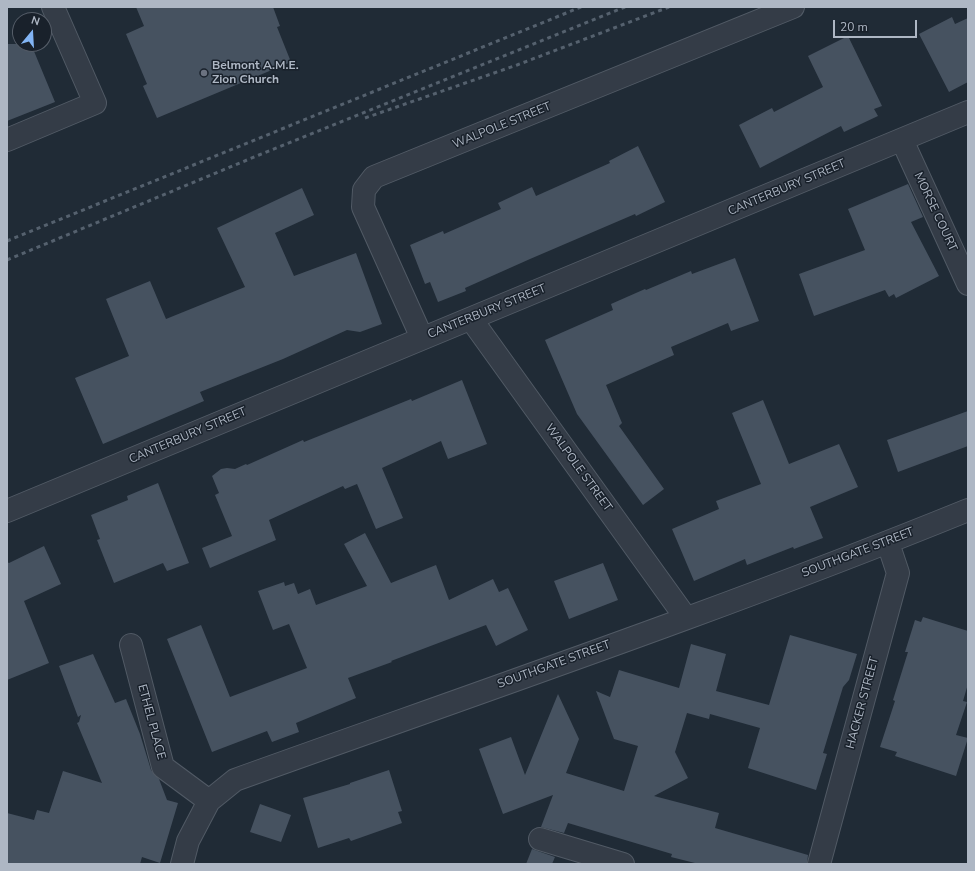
<!DOCTYPE html>
<style>
body{margin:0}
#map{position:relative;width:975px;height:871px;overflow:hidden;background:#202b36;font-family:"Nunito Sans",sans-serif}
canvas{display:block}
.frame{position:absolute;inset:0;border:8px solid #aeb7c4;pointer-events:none}
.north{position:absolute;left:12px;top:12px;width:40px;height:40px;box-sizing:border-box;background:#19212b;border:1px solid #555d68;border-radius:50%;rotate:18deg;font-size:11px;font-weight:700;line-height:16px;text-align:center;color:#aeb7c4}
.north::after{content:'';display:block;margin:auto;width:14px;height:18px;background:#82b4f4;clip-path:polygon(50% 0,100% 100%,50% 72%,0 100%)}
.scale{position:absolute;left:833px;top:20px;width:84px;height:18px;box-sizing:border-box;border:2px solid #aeb7c4;border-top:0;padding-left:5px;font-size:12px;line-height:14px;white-space:nowrap;color:#aeb7c4;-webkit-text-stroke:3px #19212b;paint-order:stroke}
</style>
<div id="map">
<canvas width="975" height="871"></canvas>
<div class="frame"></div>
<div class="north">N</div>
<div class="scale">20 m</div>
</div>
<script>
const ctx = document.querySelector('canvas').getContext('2d');
ctx.lineJoin = 'round';
function fillPath(path, color) { ctx.fillStyle = color; ctx.fill(path, 'evenodd'); }
function stroke(path, color, width, dash) { ctx.strokeStyle = color; ctx.lineWidth = width; ctx.lineCap = dash ? 'butt' : 'round'; ctx.setLineDash(dash || []); ctx.stroke(path); }
function label(font, color, halo, rows, align = 'center') {
  ctx.font = font + ' "Nunito Sans",sans-serif'; ctx.lineWidth = 3; ctx.setLineDash([]); ctx.textBaseline = 'middle'; ctx.strokeStyle = halo; ctx.fillStyle = color; for (const [text, x, y, turn = 0] of rows) {
    ctx.save(); ctx.translate(x, y); ctx.rotate((+turn || 0) * Math.PI / 180); ctx.textAlign = isNaN(turn) ? turn : align; if (halo) ctx.strokeText(text, 0, 0); ctx.fillText(text, 0, 0); ctx.restore();
  }
}
fillPath(new Path2D(`
 M136,7H273L280,26L277,27L291,62L157,118L143,86L147,84L126,34L144,26Z
 M952,17L955,24L968,18V82L949,92L919,34Z
 M848,36L882,106L874,109L878,116L844,132L841,126L760,168L739,125L772,108L774,112L823,87L808,56Z
 M7,44H31L55,102L7,121Z
 M638,146L665,202L636,216L635,214L530,259L465,288L466,291L438,302L430,282L425,284L410,245L443,231L444,234L501,209L498,203L532,187L536,196L610,163L609,161Z
 M908,184L923,217L911,222L939,276L896,298L894,294L889,297L885,290L814,316L799,274L865,250L848,209Z
 M302,188L314,215L275,233L294,276L356,253L382,324L360,332L347,330L283,359L200,392L204,401L103,444L75,378L129,356L106,299L150,281L166,319L245,287L217,228Z
 M735,258L759,321L731,331L728,323L671,347L674,355L606,385L622,423L619,426L664,489L643,505L577,414L545,340L613,310L611,304L645,289L646,290L691,271L692,274Z
 M462,380L487,444L448,459L441,441L382,468L403,518L376,529L357,484L345,489L343,486L269,520L276,540L210,568L202,548L232,536L215,495L219,493L212,476L221,469L227,468L235,469L246,464L247,465L303,440L304,442L411,399L412,401Z
 M763,400L789,464L839,444L858,487L810,507L823,538L794,549L793,547L747,565L745,559L694,581L672,529L719,509L716,501L761,484L732,413Z
 M968,411V446L898,472L887,440Z
 M158,483L189,563L167,571L163,563L114,583L97,540L100,539L91,515L128,500L127,496Z
 M365,533L391,583L436,565L449,600L493,579L499,592L508,588L528,630L496,646L486,625L391,661L392,662L348,678L356,698L296,723L299,732L272,742L267,731L212,752L167,639L201,625L230,697L307,668L289,624L273,630L258,591L284,582L285,586L294,583L298,594L310,589L316,605L367,586L344,544Z
 M44,546L61,584L24,601L49,663L7,680V562L9,563Z
 M603,563L618,600L569,619L554,581Z
 M923,617L968,631V684L963,701L967,702L956,735L968,738L956,776L895,756L897,752L880,747L895,701L893,700L908,652H905L915,620L921,622Z
 M790,635L857,654L849,680L843,687L823,753L827,754L816,790L748,768L760,728L710,714L709,719L687,713L675,752L688,778L654,796L719,813L715,828L808,855L807,864H699L671,857L672,854L568,823L564,833L541,827L553,795L503,814L479,749L511,737L525,775L558,694L579,739L566,773L624,791L638,746L614,739L596,691L610,697L619,670L679,688L691,644L726,654L716,691L769,705Z
 M93,654L115,703L126,699L140,734L151,770L159,779L167,800L178,803L160,863L142,857L140,864H7V813L34,820L37,810L49,813L63,771L102,783L77,723L79,722L81,715L78,717L59,666Z
 M389,770L402,811L398,812L402,823L351,841L349,838L318,848L303,798L350,784V783Z
 M260,804L291,815L281,842L250,832Z
 M532,849L555,857L552,864H526Z`), '#465260');
const minor = new Path2D(`
 M7,140L95,103L53,7
 M902,140L968,284
 M471,319L686,618
 M422,338L363,207L364,190L374,177L793,7
 M7,511L968,112
 M131,645L163,767L209,801
 M540,839L623,864
 M182,864L188,841L209,801L235,780C480,692 727,608 968,510
 M819,864L898,573L888,543`);
stroke(minor, '#515a65', 24);
stroke(minor, '#343c47', 22);
stroke(new Path2D(`
 M365,118L517,65L669,7
 M7,241L581,7
 M7,260L259,155L625,7`), '#55616e', 3, [4, 4]);
for (const [x, y, r, color] of [
 [204,73,4,"#6b7280"]
]) { const dot = new Path2D(); dot.arc(x, y, r, 0, 2 * Math.PI); ctx.fillStyle = color; ctx.fill(dot); stroke(dot, '#19212b', 1.5); }
label('bold 12px', '#aeb7c4', '#19212b', [
 ["Belmont A.M.E.",212,66],
 ["Zion Church",212,80]
], 'left');
label('12px', '#aeb7c4', '#19212b', [
 ["WALPOLE STREET",502,126,-22],
 ["CANTERBURY STREET",787,188,-23],
 ["MORSE COURT",935,212,65],
 ["CANTERBURY STREET",487,312,-22],
 ["CANTERBURY STREET",188,436,-23],
 ["WALPOLE STREET",578,468,54],
 ["SOUTHGATE STREET",858,553,-21],
 ["SOUTHGATE STREET",554,665,-20],
 ["HACKER STREET",863,703,-75],
 ["ETHEL PLACE",151,722,75]
]);
</script>
